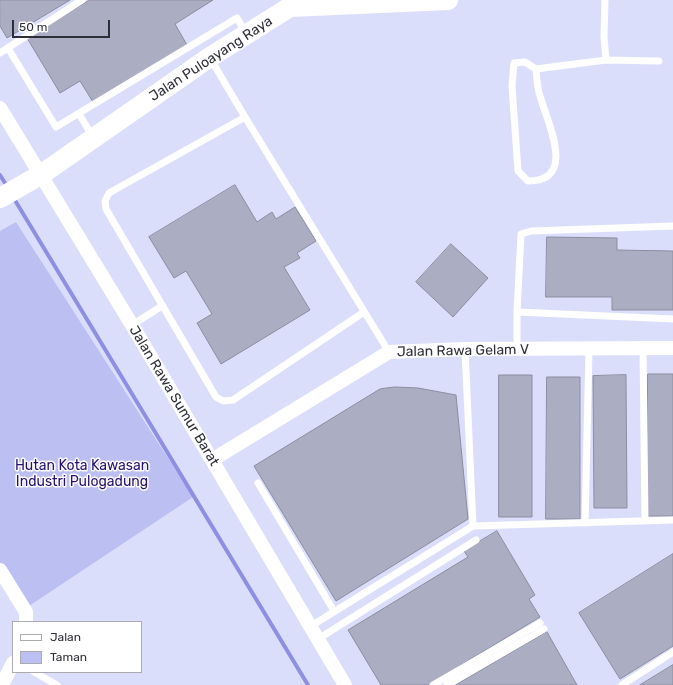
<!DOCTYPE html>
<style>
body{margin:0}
#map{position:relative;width:673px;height:685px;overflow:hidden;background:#eaecfe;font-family:Rubik,sans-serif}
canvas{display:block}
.legend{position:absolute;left:12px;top:621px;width:130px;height:52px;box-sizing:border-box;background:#fff;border:1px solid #ababaf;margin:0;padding:5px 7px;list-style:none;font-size:12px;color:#2d2e37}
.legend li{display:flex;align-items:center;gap:8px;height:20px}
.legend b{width:20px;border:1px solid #ababaf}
.scale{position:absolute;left:12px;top:20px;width:98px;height:18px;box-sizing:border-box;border:2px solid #2d2e37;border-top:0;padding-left:5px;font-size:12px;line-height:14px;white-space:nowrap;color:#2d2e37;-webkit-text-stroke:3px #fff;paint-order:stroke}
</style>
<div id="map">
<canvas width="673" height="685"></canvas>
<ul class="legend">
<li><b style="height:5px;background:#fff"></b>Jalan</li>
<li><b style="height:11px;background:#bbbff1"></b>Taman</li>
</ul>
<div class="scale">50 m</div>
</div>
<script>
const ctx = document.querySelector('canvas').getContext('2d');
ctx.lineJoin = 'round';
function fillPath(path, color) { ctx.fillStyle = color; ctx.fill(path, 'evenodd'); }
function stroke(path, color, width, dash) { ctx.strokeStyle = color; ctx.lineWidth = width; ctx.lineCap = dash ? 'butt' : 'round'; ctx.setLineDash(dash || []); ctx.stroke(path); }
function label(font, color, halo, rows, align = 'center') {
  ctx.font = font + ' Rubik,sans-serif'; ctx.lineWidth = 3; ctx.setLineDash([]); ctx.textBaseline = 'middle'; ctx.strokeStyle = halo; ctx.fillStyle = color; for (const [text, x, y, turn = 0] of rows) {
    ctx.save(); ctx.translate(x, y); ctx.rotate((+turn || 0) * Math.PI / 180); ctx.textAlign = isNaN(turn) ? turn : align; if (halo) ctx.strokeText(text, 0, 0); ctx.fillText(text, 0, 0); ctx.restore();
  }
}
fillPath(new Path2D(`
 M0,0H673V685H0ZM13,622H141V672H13Z`), '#dbdefb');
fillPath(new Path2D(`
 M16,222L193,497L20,612L0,574V231Z`), '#bbbff1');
stroke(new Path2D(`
 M0,175L8,188
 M13,197L308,685`), '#8d90e2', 4);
const building = new Path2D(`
 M0,0H70L7,38L0,26Z
 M90,0H213L175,24L187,45L93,102L80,81L60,93L27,38Z
 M235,185L257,222L272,212L276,219L295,207L316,241L297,253L300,258L284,267L310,310L221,364L197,323L212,314L186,271L174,278L149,237Z
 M547,237L617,238V250L673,251V310H612V297H546Z
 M451,244L488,278L453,317L416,282Z
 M648,374H673V516H647Z
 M499,375H532V517H499Z
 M626,375L627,508H594L593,376Z
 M547,377H580V519H546Z
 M395,387L418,388L456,395L468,519L336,601L254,466L380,389Z
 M497,531L535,595L529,599L540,617L428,685H381L348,630L468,557L464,551Z
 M673,554V646L620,679L579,613Z
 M547,632L577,685H456Z
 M673,665V685H640Z`);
fillPath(building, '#abadc2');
stroke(building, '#8b8da1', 1);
stroke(new Path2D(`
 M8,48L56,127L237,18L246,34
 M0,53L82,0
 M210,58L245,117L389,352
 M606,60L659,61
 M536,69C537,78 537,88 540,96C547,122 578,181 528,181L518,171L512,86L514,63L525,62L536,69L606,60L604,37L605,0
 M79,114L93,137
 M245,117L109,193L105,201L106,209L216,397L223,401L233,400L364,312
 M517,312L673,319
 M132,325L162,306
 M465,349L473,526
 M643,349L645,521
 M517,350V312L521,234L531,231L673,226
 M258,483L334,611
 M585,523L589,349
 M311,626L473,526L673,520
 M318,639L476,540
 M34,672L57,685
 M433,685L540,623
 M447,685L544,629
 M622,685L673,652`), '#fff', 7);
stroke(new Path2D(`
 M0,108L132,325L345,685
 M212,460L389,352L465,349L673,348
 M0,570L26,612V622
 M2,685L13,663`), '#fff', 14);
stroke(new Path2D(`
 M0,198L42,174L210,57L290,7L448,0`), '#fff', 20);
label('14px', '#2d2e37', '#fff', [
 ["Jalan Puloayang Raya",211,59,-33],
 ["Jalan Rawa Gelam V",463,351,-1],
 ["Jalan Rawa Sumur Barat",174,396,59]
]);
label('14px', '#250f70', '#fff', [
 ["Hutan Kota Kawasan",82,466],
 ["Industri Pulogadung",82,482]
]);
</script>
